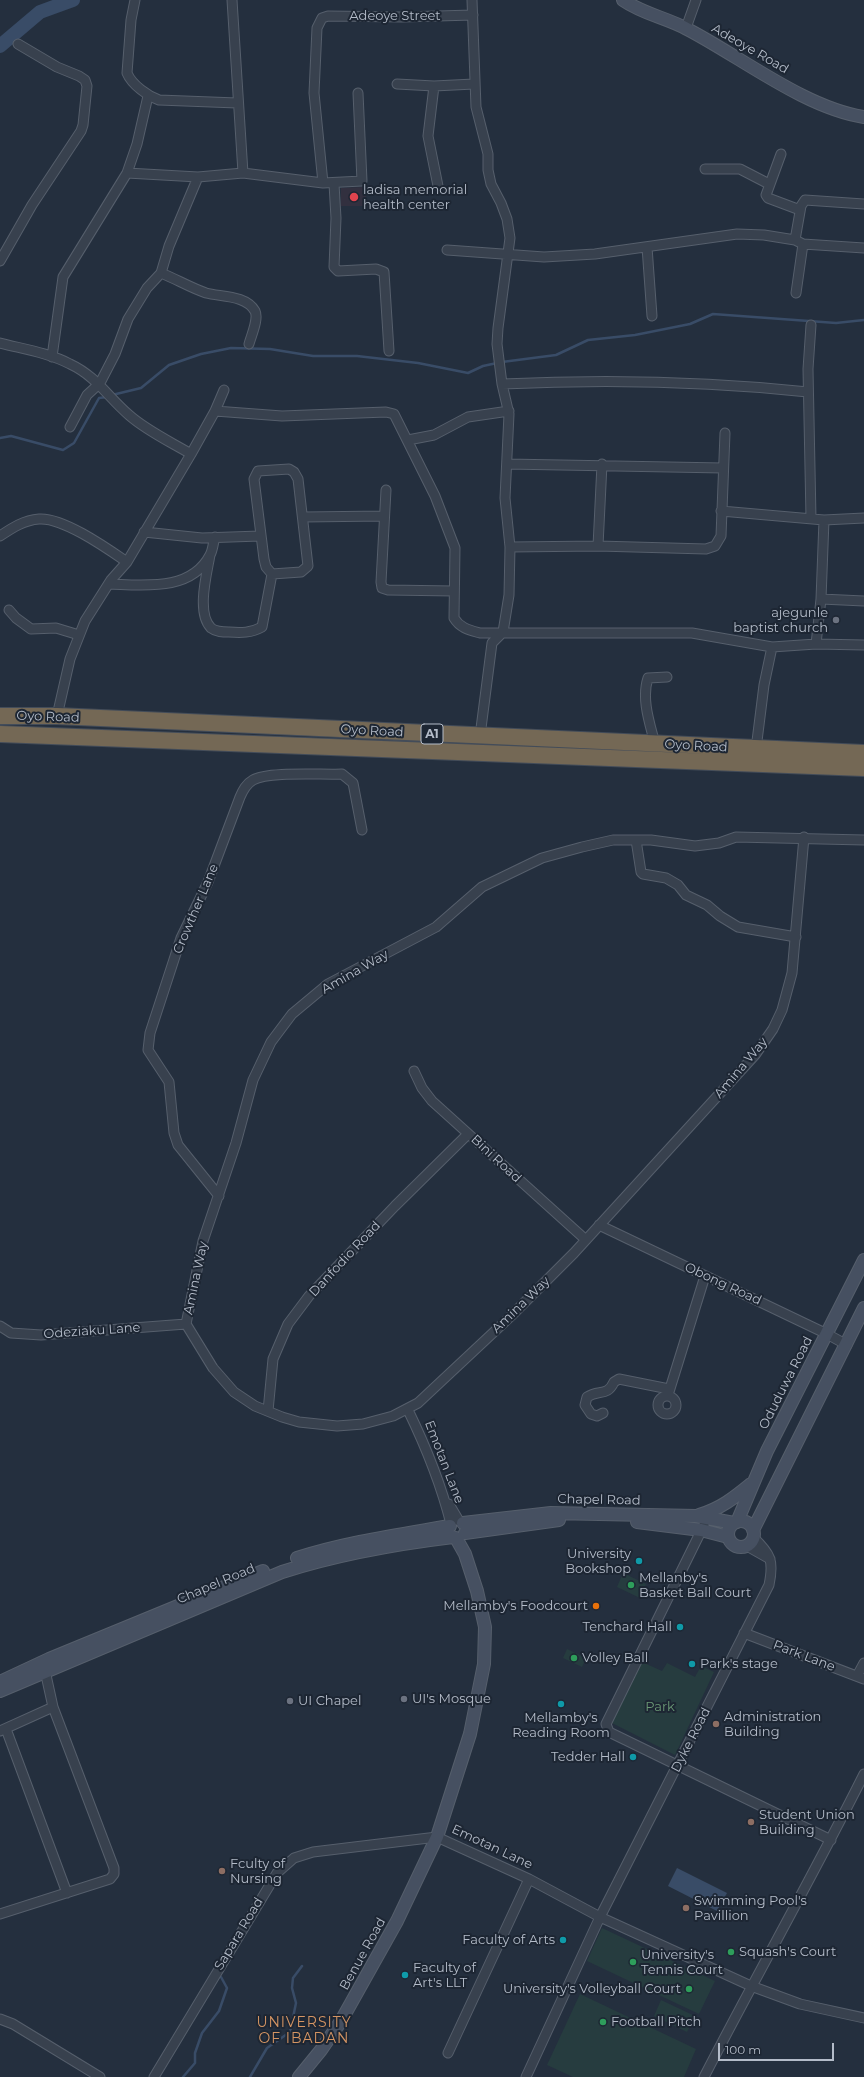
<!DOCTYPE html>
<style>
body{margin:0}
#map{position:relative;width:864px;height:2077px;overflow:hidden;background:#242f3e;font-family:Montserrat,sans-serif}
canvas{display:block}
.scale{position:absolute;left:718px;top:2043px;width:116px;height:18px;box-sizing:border-box;border:2px solid #b4bcc9;border-top:0;padding-left:5px;font-size:12px;line-height:14px;white-space:nowrap;color:#b4bcc9;-webkit-text-stroke:3px #1d2633;paint-order:stroke}
</style>
<div id="map">
<canvas width="864" height="2077"></canvas>
<div class="scale">100 m</div>
</div>
<script>
const ctx = document.querySelector('canvas').getContext('2d');
ctx.lineJoin = 'round';
function fillPath(path, color) { ctx.fillStyle = color; ctx.fill(path, 'evenodd'); }
function stroke(path, color, width, dash) { ctx.strokeStyle = color; ctx.lineWidth = width; ctx.lineCap = dash ? 'butt' : 'round'; ctx.setLineDash(dash || []); ctx.stroke(path); }
function label(font, color, halo, rows, align = 'center') {
  ctx.font = font + ' Montserrat,sans-serif'; ctx.lineWidth = 4; ctx.setLineDash([]); ctx.textBaseline = 'middle'; ctx.strokeStyle = halo; ctx.fillStyle = color; for (const [text, x, y, turn = 0] of rows) {
    ctx.save(); ctx.translate(x, y); ctx.rotate((+turn || 0) * Math.PI / 180); ctx.textAlign = isNaN(turn) ? turn : align; if (halo) ctx.strokeText(text, 0, 0); ctx.fillText(text, 0, 0); ctx.restore();
  }
}
fillPath(new Path2D(`
 M366,187V206H341V188Z`), '#32303f');
fillPath(new Path2D(`
 M623,1573L646,1584L640,1598L617,1587Z
 M567,1649L586,1658L582,1667L563,1658Z
 M642,1662L662,1671L667,1663L695,1677L701,1666L714,1672L675,1755L612,1723Z
 M602,1928L715,1981L699,2014L587,1961Z
 M580,1994L696,2049L684,2077H573L547,2065Z
 M661,2000L695,2016L687,2032L654,2016Z`), '#263c3f');
fillPath(new Path2D(`
 M677,1868L727,1893L717,1911L668,1886Z`), '#394c67');
stroke(new Path2D(`
 M502,362L556,355L588,340L635,335L690,324L713,314L836,323L864,320
 M112,395L141,388L169,365L201,354L231,348L270,349L313,356H357L418,363L468,373L483,366L497,363
 M0,438L11,436L63,450L74,443L99,398L107,397
 M183,2077L195,2063V2053L202,2033L219,2011L227,1988L221,1977
 M250,2077L267,2048L290,2032L296,2003L292,1988L293,1978L302,1966`), '#394c67', 2.5);
stroke(new Path2D(`
 M0,46L40,12L73,0`), '#394c67', 14);
const street = new Path2D(`
 M135,0L131,20L127,73C132,85 148,96 159,100L237,103
 M232,0L243,173
 M472,0L476,107L488,154V170L491,184L501,203L507,219L510,238L498,328L497,344L502,384L509,414L505,498L510,547L509,595L503,632L492,643L480,736
 M686,28L696,0
 M397,84L434,86L474,84
 M434,86L428,136L438,186
 M781,154L766,195L768,198L800,210
 M705,169H740L769,184
 M127,173L198,177L243,173L323,183L362,181L358,93
 M323,183L314,93L317,28L322,18L328,16L402,17L473,15
 M334,184L336,218L334,267L338,271L376,269L384,272L389,351
 M795,240L801,206L805,200L864,204
 M647,247L652,316
 M447,250L544,257L595,254L737,234L764,235L795,240L803,244L864,248
 M0,261L32,205L81,131L83,125L87,86L85,80L79,76L57,67L18,44
 M161,273C176,279 191,288 206,293C221,297 246,295 255,311C259,319 251,336 249,344
 M796,293L803,244
 M811,325L808,369L811,518
 M0,343C23,349 49,353 70,364C96,376 108,397 129,415C147,431 171,442 191,454
 M52,357L63,277L127,173L137,144L148,96
 M502,384C605,379 706,381 808,392
 M215,411L282,416L386,412L394,414L435,496L455,548L454,618C460,628 469,630 480,633H692L772,647L816,644L864,645
 M70,427L87,395L100,383L115,354L128,319L147,288L161,273L169,246L198,177
 M408,440L434,435L468,417L509,411
 M507,464L723,468
 M289,469L294,472L298,479L308,566L301,572L272,574L266,567L264,559L254,479L258,471Z
 M386,490L381,582L382,588L388,590L454,591
 M721,511L824,520L864,518
 M303,517L384,516
 M144,532L202,538L260,536
 M0,536C12,528 24,520 39,519C63,517 108,549 127,562
 M598,546L602,464
 M510,547L598,546L706,549L715,546L721,536L725,433
 M210,555C207,573 196,613 211,628C216,632 223,632 229,632C241,633 251,633 262,627L272,574
 M109,584C143,585 191,592 210,555C213,550 213,543 215,537
 M821,599L864,601
 M9,610L16,618L31,629L56,628L79,635
 M816,644L821,599L824,520
 M57,716L70,659L85,621L111,580L127,562L191,454L215,411L224,390
 M655,744C650,724 641,699 648,678L667,677
 M756,749L764,685L772,647
 M804,837L792,973L782,1010L773,1029L755,1055L574,1253L511,1316L418,1403L393,1416L363,1424L337,1426L299,1422L282,1417L255,1406L234,1392L213,1368L186,1324L203,1241L236,1143L253,1080L271,1042L292,1014L328,984L436,927L482,887L542,858L582,847L613,840H651L695,846L719,843L736,837L864,840
 M636,840L641,872L643,874L666,878L678,885L686,895L707,905L720,916L738,927L796,937
 M414,1071L422,1088L432,1101L586,1240
 M219,1196L178,1145L174,1133L169,1082L148,1050L150,1033L181,938L208,882L240,797C243,790 246,784 253,780C268,771 323,775 342,774L353,783L362,830
 M599,1225L827,1334L847,1345
 M0,1326L11,1333L41,1335L186,1324
 M668,1395L705,1276
 M658 1405a9 9 0 1 1 18 0a9 9 0 1 1-18 0Z
 M408,1410C426,1447 441,1484 451,1524
 M268,1411L273,1359L288,1324L309,1296L395,1206L468,1134
 M603,1413L597,1416L591,1414L585,1405L587,1397C599,1389 607,1397 614,1382L619,1379L669,1389
 M449,1504L459,1521
 M704,1525L606,1724L609,1732L831,1840
 M747,1546L770,1559
 M744,1633L864,1679
 M857,1676L864,1663
 M6,1729L67,1893
 M0,1731L53,1707
 M0,1914L110,1879L114,1874V1868L53,1707L44,1666
 M0,2019L13,2024L100,2077
 M448,2053L529,1879
 M154,2077L277,1873L294,1858L313,1852L437,1837L529,1879L600,1917L751,1986L800,2004L864,2018
 M526,2077L600,1917L769,1585C774,1561 771,1554 753,1537
 M704,2077C756,1976 813,1876 864,1774`);
const secondary = new Path2D(`
 M623,0C643,14 667,18 687,29C741,57 805,108 864,117
 M699,1515C720,1509 734,1498 751,1484
 M728 1534a13 13 0 1 1 26 0a13 13 0 1 1-26 0Z
 M637,1522L701,1530L728,1537
 M737,1522L767,1451L864,1260
 M463,1523L551,1513L696,1516L734,1523
 M753,1530L864,1308
 M465,1533L559,1520
 M297,1558C347,1542 398,1535 450,1526
 M0,1682L49,1659L263,1571
 M0,1691L282,1572C338,1554 395,1544 453,1537
 M299,2077L321,2050L341,2021L397,1921L437,1837L470,1734L484,1664L485,1627L477,1591L465,1554L456,1538`);
const highway = new Path2D(`
 M0,716H57L864,753
 M0,734L864,768`);
stroke(street, '#565f6c', 11);
stroke(secondary, '#565f6c', 14);
stroke(highway, '#434c59', 18);
stroke(street, '#38414e', 9);
stroke(secondary, '#465061', 12);
stroke(highway, '#746855', 16);
for (const [x, y, r, color] of [
 [354,197,5,"#e0444e"],
 [836,620,4,"#6b7280"],
 [639,1561,4,"#0f9aa8"],
 [631,1585,4,"#2e9e5b"],
 [596,1606,4,"#e8710a"],
 [680,1627,4,"#0f9aa8"],
 [574,1658,4,"#2e9e5b"],
 [692,1664,4,"#0f9aa8"],
 [404,1699,4,"#6b7280"],
 [290,1701,4,"#6b7280"],
 [561,1704,4,"#0f9aa8"],
 [716,1724,4,"#8d6e63"],
 [633,1757,4,"#0f9aa8"],
 [751,1822,4,"#8d6e63"],
 [222,1871,4,"#8d6e63"],
 [686,1908,4,"#8d6e63"],
 [563,1940,4,"#0f9aa8"],
 [731,1952,4,"#2e9e5b"],
 [633,1962,4,"#2e9e5b"],
 [405,1975,4,"#0f9aa8"],
 [689,1989,4,"#2e9e5b"],
 [603,2022,4,"#2e9e5b"]
]) { const dot = new Path2D(); dot.arc(x, y, r, 0, 2 * Math.PI); ctx.fillStyle = color; ctx.fill(dot); stroke(dot, '#1d2633', 1.5); }
for (const [x, y, w] of [
 [432,734,22]
]) { const box = new Path2D(); box.roundRect(x - w / 2, y - 10, w, 20, 3); ctx.fillStyle = '#1d2633'; ctx.fill(box); stroke(box, '#b4bcc9', 1); }
label('bold 12px', '#b4bcc9', null, [
 ["A1",432,734]
]);
label('13px', '#b4bcc9', '#1d2633', [
 ["Adeoye Street",395,16],
 ["Adeoye Road",750,49,30],
 ["Oyo Road",48,717,2],
 ["Oyo Road",372,731,3],
 ["Oyo Road",696,746,3],
 ["Crowther Lane",196,909,-67],
 ["Amina Way",355,972,-30],
 ["Amina Way",741,1068,-50],
 ["Bini Road",496,1159,43],
 ["Danfodio Road",345,1259,-47],
 ["Amina Way",196,1278,-78],
 ["Obong Road",723,1284,25],
 ["Amina Way",521,1305,-44],
 ["Odeziaku Lane",92,1331,-4],
 ["Oduduwa Road",786,1383,-63],
 ["Emotan Lane",444,1462,69],
 ["Chapel Road",599,1500,1],
 ["Chapel Road",216,1584,-23],
 ["Park Lane",804,1656,21],
 ["Dyke Road",691,1740,-63],
 ["Emotan Lane",492,1847,25],
 ["Sapara Road",239,1934,-59],
 ["Benue Road",363,1954,-61]
]);
label('13px', '#b4bcc9', '#1d2633', [
 ["ladisa memorial",363,190],
 ["health center",363,205],
 ["ajegunle",828,613,"right"],
 ["baptist church",828,628,"right"],
 ["University",631,1554,"right"],
 ["Bookshop",631,1569,"right"],
 ["Mellanby's",639,1578],
 ["Basket Ball Court",639,1593],
 ["Mellamby's Foodcourt",588,1606,"right"],
 ["Tenchard Hall",672,1627,"right"],
 ["Volley Ball",582,1658],
 ["Park's stage",700,1664],
 ["UI's Mosque",412,1699],
 ["UI Chapel",298,1701],
 ["Administration",724,1717],
 ["Building",724,1732],
 ["Mellamby's",561,1718,"center"],
 ["Reading Room",561,1733,"center"],
 ["Tedder Hall",625,1757,"right"],
 ["Student Union",759,1815],
 ["Building",759,1830],
 ["Fculty of",230,1864],
 ["Nursing",230,1879],
 ["Swimming Pool's",694,1901],
 ["Pavillion",694,1916],
 ["Faculty of Arts",555,1940,"right"],
 ["Squash's Court",739,1952],
 ["University's",641,1955],
 ["Tennis Court",641,1970],
 ["Faculty of",413,1968],
 ["Art's LLT",413,1983],
 ["University's Volleyball Court",681,1989,"right"],
 ["Football Pitch",611,2022]
], 'left');
label('13px', '#6b9a76', '#1d2633', [
 ["Park",660,1707]
]);
ctx.letterSpacing = '1px';
label('14px', '#d59563', '#1d2633', [
 ["UNIVERSITY",304,2023],
 ["OF IBADAN",304,2039]
]);
ctx.letterSpacing = '0px';
</script>
